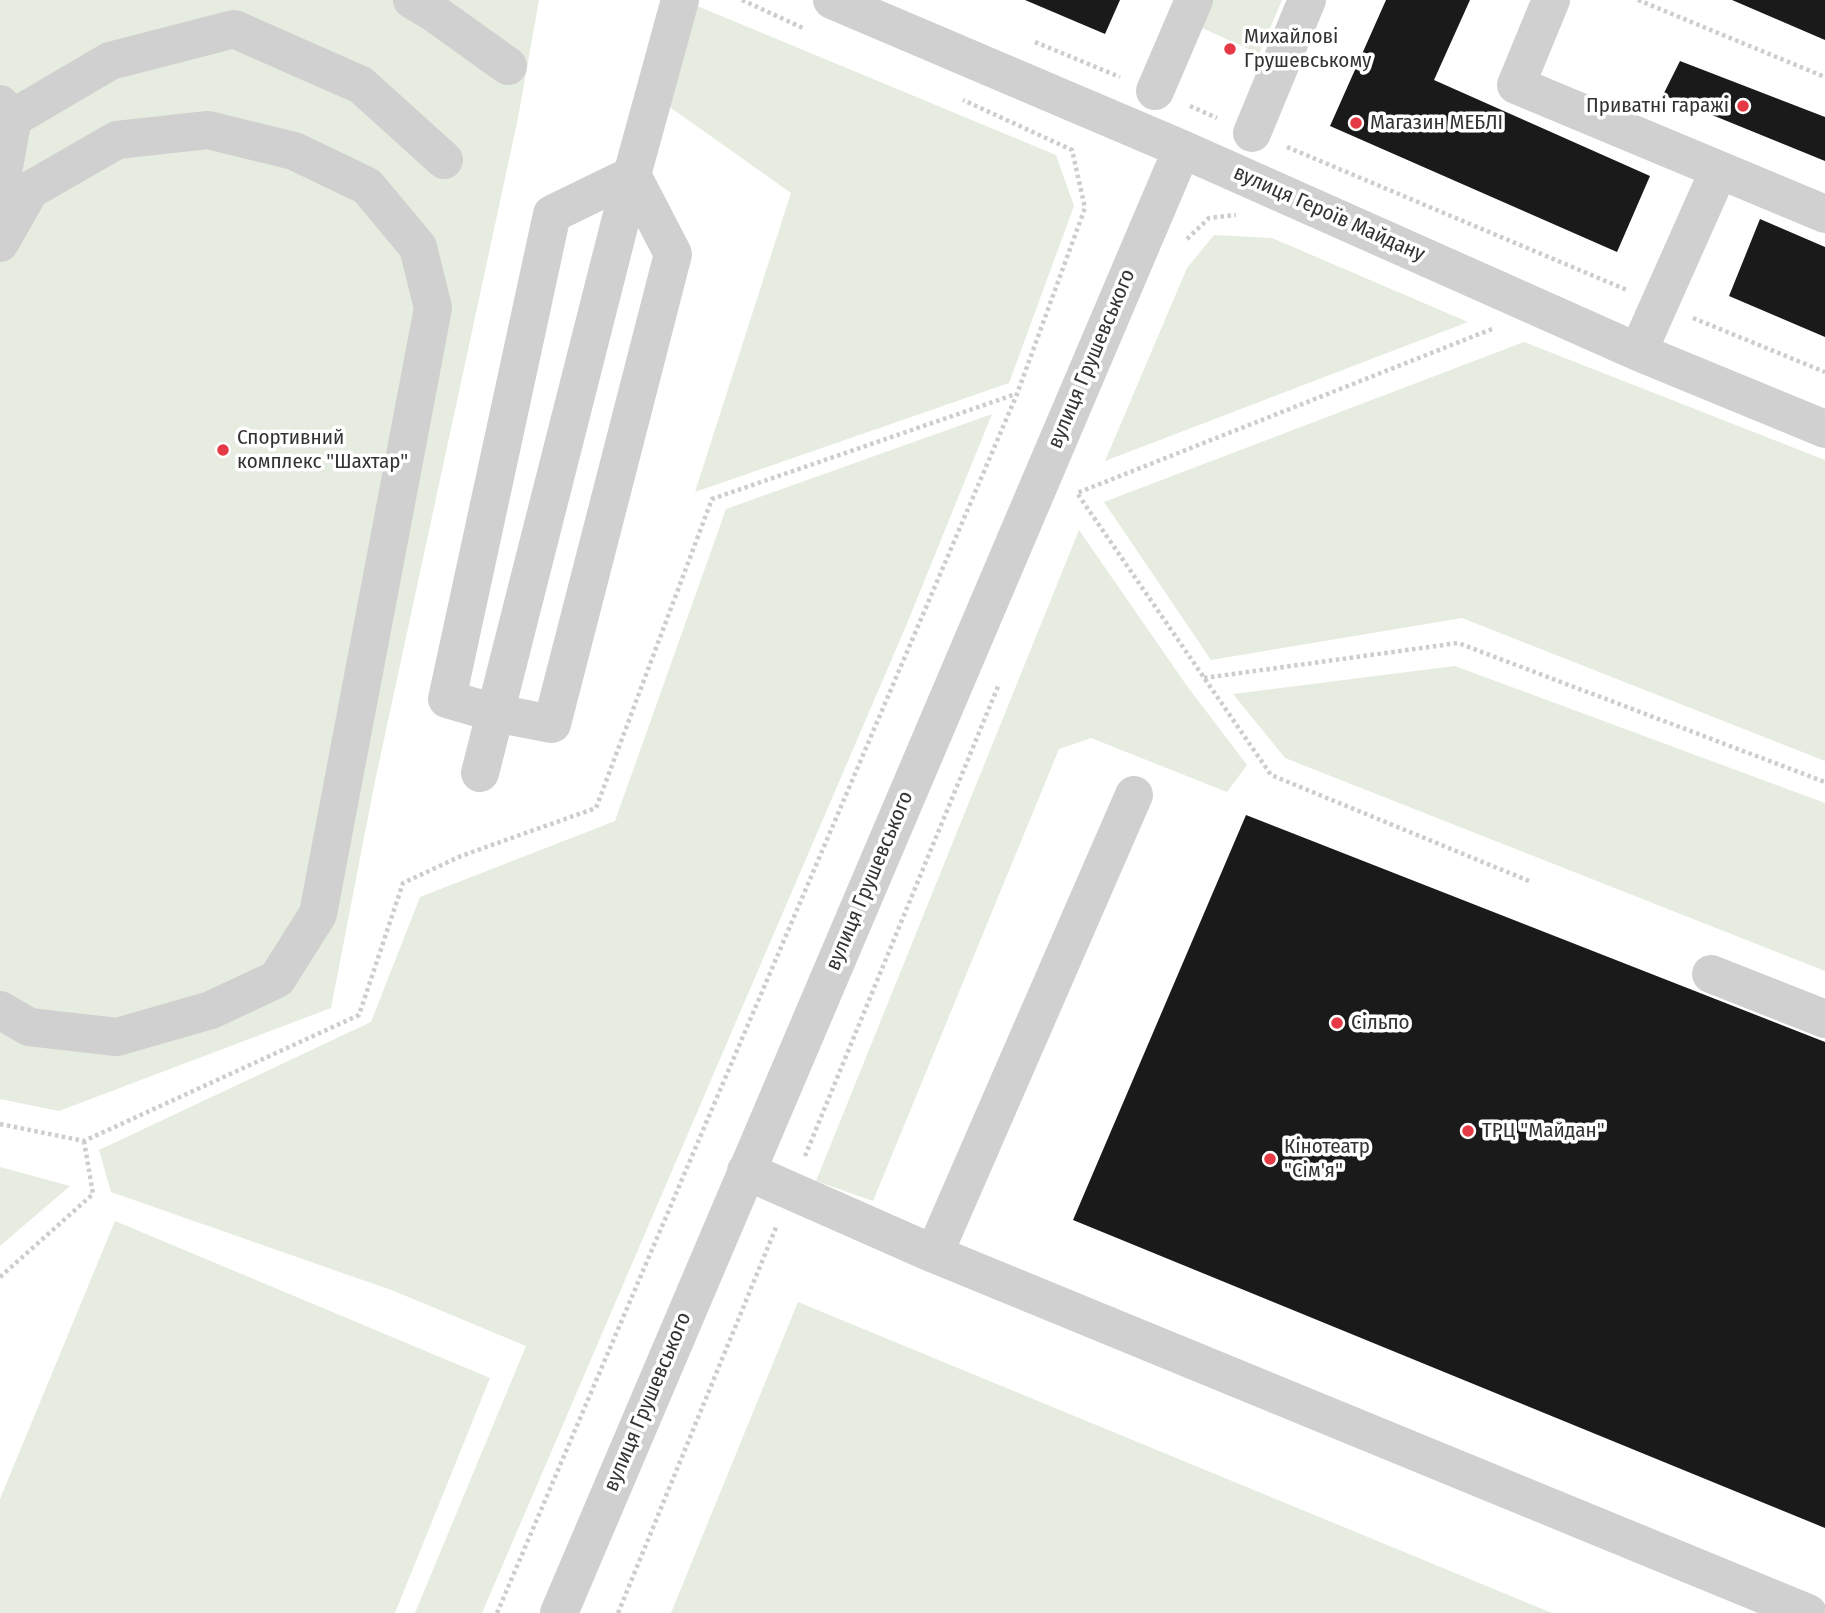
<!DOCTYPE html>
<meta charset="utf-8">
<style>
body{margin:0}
canvas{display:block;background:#fff}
</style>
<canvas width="1825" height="1613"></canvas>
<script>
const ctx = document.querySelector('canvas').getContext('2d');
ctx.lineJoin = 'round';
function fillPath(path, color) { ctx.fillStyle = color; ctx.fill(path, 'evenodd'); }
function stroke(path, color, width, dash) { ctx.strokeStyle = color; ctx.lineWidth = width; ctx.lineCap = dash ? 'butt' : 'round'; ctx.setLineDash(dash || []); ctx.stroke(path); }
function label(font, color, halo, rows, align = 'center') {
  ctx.font = font + ' "Fira Sans Condensed",sans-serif'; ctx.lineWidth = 7; ctx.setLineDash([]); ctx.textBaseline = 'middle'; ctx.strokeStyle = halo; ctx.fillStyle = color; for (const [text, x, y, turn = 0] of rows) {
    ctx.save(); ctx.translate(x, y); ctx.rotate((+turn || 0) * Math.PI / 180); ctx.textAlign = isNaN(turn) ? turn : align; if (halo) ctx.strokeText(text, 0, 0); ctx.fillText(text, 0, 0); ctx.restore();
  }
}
fillPath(new Path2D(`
 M0,0H539L518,118L375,781L331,1008L59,1111L0,1099Z
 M1213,0H1282L1259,54L1202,28Z
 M690,3L1056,155L1074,206L1009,383L695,492L791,193L664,103Z
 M1214,235L1272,238L1468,322L1105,461L1187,268Z
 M1524,342L1825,460V761L1462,618L1211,660L1104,502Z
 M992,414L906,626L482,1613H415L526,1346L394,1291L111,1192L99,1150L371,1022L420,897L615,821L726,509Z
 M1079,530L1187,686L1247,765L1227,792L1091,738L1059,749L873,1201L816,1181Z
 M1455,666L1825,803V971L1285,758L1233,694Z
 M0,1167L70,1186L0,1246Z
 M115,1221L490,1378L395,1613H0V1499Z
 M798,1302L1552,1613H671Z`), '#e6ecdf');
fillPath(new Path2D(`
 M1025,0H1120L1105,34Z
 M1386,0H1470L1434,80L1650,176L1617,252L1330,126Z
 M1732,0H1825V40Z
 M1680,61L1825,117V161L1663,95Z
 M1760,219L1825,247V337L1729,296Z
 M1246,815L1825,1042V1528L1073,1220Z`), '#1a1a1a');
stroke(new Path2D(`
 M742,0L805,29
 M1638,0L1825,77
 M1035,42L1120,77
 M1190,106L1217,118
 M1287,147L1627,290
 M1187,239L1209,218L1236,215
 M1693,318L1825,372
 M1492,329L1077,493L1271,775L1529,881
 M1204,678L1458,643L1825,782
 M0,1124L84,1141L359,1015L403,883L461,856L596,808L712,499L1016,394
 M805,1156L999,684
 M0,1277L93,1194L84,1141
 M497,1613L1017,394L1085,208L1072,150L963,100
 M618,1613L777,1225`), '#cdcdcd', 4.5, [3.5, 3.5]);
stroke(new Path2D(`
 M412,0L434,13L508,66
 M832,0L1182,149L1638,352L1825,429
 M1551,0L1516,85L1825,214
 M1155,91L1194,0
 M0,104L13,118L110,61L234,29L361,85L444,160
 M1252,133L1307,0
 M632,175L673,254L552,724L495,713L447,699L552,214Z
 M0,188L13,118
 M0,243L30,190L117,140L208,130L294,151L367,186L418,247L433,308L318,914L277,979L211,1010L117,1037L29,1027L0,1010
 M1638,352L1719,170
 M480,773L632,175L680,0
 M1711,974L1825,1019
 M746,1171L934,1254L1808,1613
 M934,1254L1134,795
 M559,1613L1182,149`), '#d0d0d0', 38);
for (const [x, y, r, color] of [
 [1230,49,7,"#e63946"],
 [1743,106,7,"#e63946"],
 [1356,123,7,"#e63946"],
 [223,450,7,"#e63946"],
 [1337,1023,7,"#e63946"],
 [1468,1131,7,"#e63946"],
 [1270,1159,7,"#e63946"]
]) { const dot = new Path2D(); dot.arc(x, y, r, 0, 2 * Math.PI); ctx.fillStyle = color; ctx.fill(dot); stroke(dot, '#fff', 2.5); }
label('21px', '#333', '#fff', [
 ["Михайлові",1244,37],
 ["Грушевському",1244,61],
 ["Приватні гаражі",1729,106,"right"],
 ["Магазин МЕБЛІ",1370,123],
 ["Спортивний",237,438],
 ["комплекс \"Шахтар\"",237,462],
 ["Сільпо",1351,1023],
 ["ТРЦ \"Майдан\"",1482,1131],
 ["Кінотеатр",1284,1147],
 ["\"Сім'я\"",1284,1171]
], 'left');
label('21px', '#333', '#fff', [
 ["вулиця Героїв Майдану",1329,214,24],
 ["вулиця Грушевського",1092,359,-67],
 ["вулиця Грушевського",870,881,-67],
 ["вулиця Грушевського",648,1402,-67]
]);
</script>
